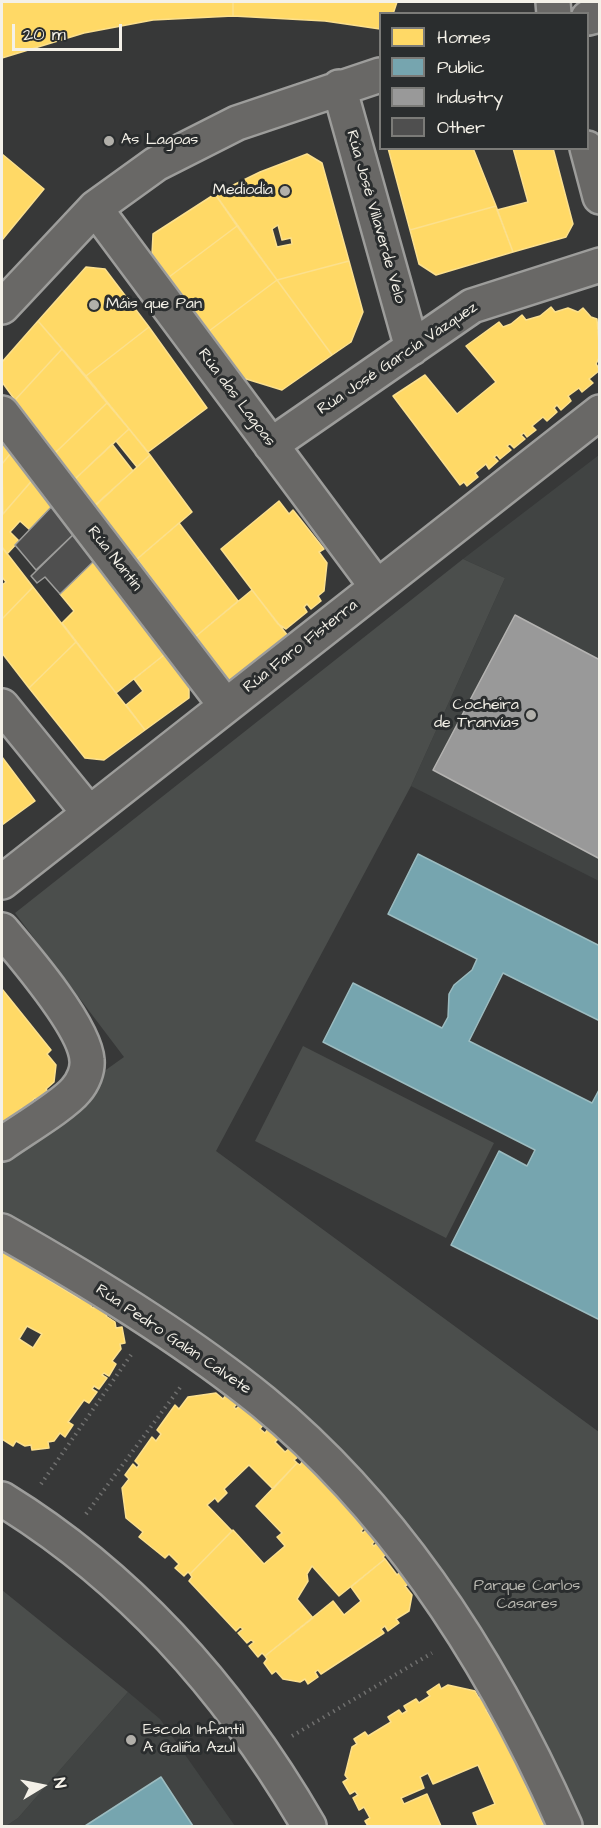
<!DOCTYPE html>
<meta charset="utf-8">
<style>
body{margin:0}
#map{position:relative;width:601px;height:1828px;overflow:hidden;background:#373838;font-family:"Architects Daughter",sans-serif}
canvas{display:block}
.frame{position:absolute;inset:0;border:3px solid #f4f1e8;pointer-events:none}
.legend{position:absolute;left:379px;top:12px;width:210px;height:138px;box-sizing:border-box;background:#2a2d2e;border:2px solid #7b7b78;margin:0;padding:8px 10px;list-style:none;font-size:18px;color:#f4f1e8}
.legend li{display:flex;align-items:center;gap:12px;height:30px}
.legend b{width:30px;border:2px solid #7b7b78}
.north{position:absolute;left:12px;top:1756px;width:60px;height:60px;-webkit-text-stroke:4px #2a2d2e;paint-order:stroke;rotate:80deg;font-size:16px;font-weight:700;line-height:24px;text-align:center;color:#f4f1e8}
.north::after{content:'';display:block;margin:auto;width:21px;height:27px;background:#f4f1e8;clip-path:polygon(50% 0,100% 100%,50% 72%,0 100%)}
.scale{position:absolute;left:12px;top:24px;width:110px;height:27px;box-sizing:border-box;border:3px solid #f4f1e8;border-top:0;padding-left:8px;font-size:18px;line-height:21px;white-space:nowrap;color:#f4f1e8;-webkit-text-stroke:4px #2a2d2e;paint-order:stroke}
</style>
<div id="map">
<canvas width="601" height="1828"></canvas>
<div class="frame"></div>
<ul class="legend">
<li><b style="height:16px;background:#ffd966"></b>Homes</li>
<li><b style="height:16px;background:#76a5af"></b>Public</li>
<li><b style="height:16px;background:#999"></b>Industry</li>
<li><b style="height:16px;background:#4f4f4f"></b>Other</li>
</ul>
<div class="north">N</div>
<div class="scale">20 m</div>
</div>
<script>
const ctx = document.querySelector('canvas').getContext('2d');
ctx.lineJoin = 'round';
function fillPath(path, color) { ctx.fillStyle = color; ctx.fill(path, 'evenodd'); }
function stroke(path, color, width, dash) { ctx.strokeStyle = color; ctx.lineWidth = width; ctx.lineCap = dash ? 'butt' : 'round'; ctx.setLineDash(dash || []); ctx.stroke(path); }
function label(font, color, halo, rows, align = 'center') {
  ctx.font = font + ' "Architects Daughter",sans-serif'; ctx.lineWidth = 6; ctx.setLineDash([]); ctx.textBaseline = 'middle'; ctx.strokeStyle = halo; ctx.fillStyle = color; for (const [text, x, y, turn = 0] of rows) {
    ctx.save(); ctx.translate(x, y); ctx.rotate((+turn || 0) * Math.PI / 180); ctx.textAlign = isNaN(turn) ? turn : align; if (halo) ctx.strokeText(text, 0, 0); ctx.fillText(text, 0, 0); ctx.restore();
  }
}
fillPath(new Path2D(`
 M599,455V881L411,786L505,578L463,559Z
 M128,1692L160,1719L235,1826H6L18,1818Z`), '#414443');
fillPath(new Path2D(`
 M463,559L505,578L411,786L216,1151L599,1432V1826H565L498,1689L319,1454L2,1231V1144L124,1057L15,913Z
 M303,1046L494,1143L446,1238L255,1141Z
 M2,1590L128,1692L18,1818L6,1826H2Z`), '#4b4e4c');
const homes = new Path2D(`
 M2,2H233V16L153,20L84,33L2,58Z
 M233,2H397L393,14H380V29L325,21L233,16Z
 M388,148H473L496,206L410,230Z
 M513,148H553L573,224L566,237L513,252L497,210L528,202Z
 M2,154L44,189L2,240Z
 M307,154L322,163L349,261L277,280L215,194L260,172ZM278,225L282,240L291,238L292,244L277,247L272,229Z
 M215,194L237,226L169,277L152,254L153,234Z
 M496,206L513,252L436,275L419,264L410,230Z
 M237,226L277,280L209,331L169,277Z
 M349,261L363,312L351,342L332,355L277,280Z
 M86,267L105,269L149,327L86,376L38,321Z
 M277,280L332,355L282,390L243,378L209,331Z
 M551,307L555,312L568,308L578,312L583,308L591,317L597,319L600,356L596,364L600,370L589,379L593,383L582,392L579,388L568,396L571,401L561,410L557,405L554,408L557,412L547,421L543,417L532,426L536,430L527,437L524,433L521,435L525,439L514,448L510,444L507,446L511,450L500,459L497,455L494,457L498,461L489,469L486,464L475,473L478,477L467,486L464,482L460,485L393,396L425,375L457,414L496,382L466,346L499,322L503,327L511,324L522,315L526,320L540,316Z
 M38,321L62,349L15,400L2,382V362Z
 M149,327L207,408L148,452L86,376Z
 M62,349L107,403L55,453L15,400Z
 M107,403L129,429L75,479L55,453Z
 M129,429L150,455L137,467L116,441Z
 M2,433L14,449L2,464Z
 M112,444L133,471L95,505L75,479Z
 M14,449L35,477L3,514L2,464Z
 M150,455L192,512L136,560L95,506Z
 M36,476L55,503L30,530L20,521L10,532L19,541L7,554L2,547V515Z
 M279,501L289,514L293,510L324,549L319,552L327,563L324,591L318,596L321,601L311,609L307,604L304,607L307,612L286,629L278,624L221,549Z
 M179,523L238,601L195,637L137,559Z
 M2,547L33,587L2,619V585L6,582L2,577Z
 M97,558L169,651L116,693L62,623L74,611L60,594Z
 M33,587L76,642L29,688L2,653V619Z
 M252,590L288,636L230,682L195,637Z
 M76,642L145,730L104,760L85,758L29,688Z
 M169,651L189,678V698L145,730L126,705L143,691L134,679Z
 M2,757L35,801L2,825Z
 M2,989L51,1050L47,1054L56,1065L54,1082L46,1089L49,1093L39,1102L35,1098L33,1100L36,1104L26,1113L22,1108L2,1125Z
 M2,1251L80,1299L82,1295L94,1302L91,1307L94,1308L97,1304L109,1311L106,1316L115,1322L116,1328L122,1327L125,1343L120,1344L121,1349L112,1361L116,1364L109,1376L104,1373L102,1375L107,1378L99,1389L94,1386L92,1389L97,1392L89,1403L84,1400L68,1422L73,1425L65,1437L60,1433L54,1441L48,1442L49,1448L32,1450L31,1445L25,1446L16,1441L13,1446L2,1439ZM27,1326L42,1334L33,1348L19,1339Z
 M216,1393L223,1399L227,1394L238,1403L234,1407L236,1409L240,1405L263,1425L260,1429L265,1433L268,1429L279,1438L275,1442L285,1452L290,1448L298,1457L294,1460L297,1463L273,1489L249,1465L224,1489L227,1493L218,1502L215,1498L207,1505L232,1531L190,1574L188,1572L184,1576L175,1568L179,1564L169,1554L165,1558L139,1537L143,1532L126,1518L122,1488L129,1479L125,1475L133,1464L137,1468L139,1465L135,1461L152,1437L156,1441L161,1434L157,1430L175,1405L179,1409L188,1397Z
 M303,1461L365,1527L361,1531L363,1533L367,1529L376,1540L372,1544L374,1546L378,1542L387,1553L383,1557L385,1559L339,1596L312,1566L307,1574L308,1581L297,1599L313,1618L265,1656L262,1653L258,1657L249,1646L254,1642L251,1640L247,1643L238,1633L243,1629L240,1627L236,1631L189,1581L192,1577L190,1574L233,1530L264,1564L285,1546L277,1537L282,1533L256,1506L297,1463L300,1465Z
 M385,1559L397,1575L401,1571L410,1583L405,1586L412,1595L409,1611L396,1619L399,1623L388,1631L385,1626L381,1629L384,1633L321,1674L318,1670L315,1672L318,1677L308,1684L305,1679L300,1682L283,1679L276,1671L272,1674L264,1663L267,1659L265,1656L333,1601L344,1615L361,1601L351,1587Z
 M439,1684L441,1689L448,1685L475,1691L479,1698L483,1695L491,1707L486,1710L494,1723L499,1721L506,1733L501,1735L513,1758L517,1755L524,1767L519,1770L520,1773L525,1770L531,1783L526,1786L532,1797L537,1795L543,1808L537,1810L544,1825L548,1822L550,1826H478L473,1813L495,1804L478,1765L433,1784L428,1773L420,1777L424,1788L401,1798L404,1804L427,1794L441,1826H368L365,1821L370,1818L364,1807L359,1810L353,1798L358,1795L355,1791L350,1794L343,1782L348,1779L345,1775L352,1747L357,1744L354,1739L365,1732L368,1736L391,1722L388,1717L399,1710L402,1714L407,1711L404,1706L416,1699L419,1703L430,1696L427,1692Z`);
fillPath(homes, '#ffd966');
stroke(homes, '#fce08d', 1.5);
const public = new Path2D(`
 M418,854L600,946V1021L503,973L469,1041L592,1103L600,1088V1320L451,1245L499,1151L527,1166L535,1150L323,1042L353,983L442,1028L448,1017L449,994L454,985L472,970L477,959L388,914Z
 M161,1777L193,1826H85Z`);
fillPath(public, '#76a5af');
stroke(public, '#9cbcc0', 1.5);
const industry = new Path2D(`
 M515,615L600,660V859L433,770Z`);
fillPath(industry, '#999');
stroke(industry, '#b4b3b1', 1.5);
const building = new Path2D(`
 M55,503L77,531L36,570L15,545Z
 M77,531L97,558L60,594L45,577L37,583L31,576Z`);
fillPath(building, '#4f4f4f');
stroke(building, '#9d9d9b', 1.5);
const street = new Path2D(`
 M553,2L554,14
 M588,18L600,15
 M339,87L412,348
 M587,148L600,197
 M95,208L377,587
 M2,307L95,208L156,164L237,123L380,75
 M2,413L226,706
 M271,445L472,306L600,265
 M2,706L89,813
 M2,882L600,412
 M2,930C24,956 85,1027 87,1060C88,1070 83,1082 76,1090C64,1105 20,1131 2,1144
 M2,1231C89,1280 185,1339 263,1402C399,1514 495,1667 565,1826
 M2,1499C132,1579 233,1695 309,1826`);
stroke(street, '#9d9d9b', 38);
stroke(new Path2D(`
 M41,1484L133,1352
 M86,1514L182,1385
 M292,1736L432,1653`), '#70706f', 4, [1.5, 4.5]);
stroke(street, '#696866', 33);
for (const [x, y, r, color] of [
 [109,141,6,"#b2b0aa"],
 [285,191,6,"#b2b0aa"],
 [94,305,6,"#b2b0aa"],
 [531,715,6,"#b2b0aa"],
 [131,1740,6,"#b2b0aa"]
]) { const dot = new Path2D(); dot.arc(x, y, r, 0, 2 * Math.PI); ctx.fillStyle = color; ctx.fill(dot); stroke(dot, '#2a2d2e', 2); }
label('16px', '#f4f1e8', '#2a2d2e', [
 ["As Lagoas",121,141],
 ["Mediodía",273,191,"right"],
 ["Máis que Pan",106,305],
 ["Cocheira",519,706,"right"],
 ["de Tranvías",519,724,"right"],
 ["Escola Infantil",143,1731],
 ["A Galiña Azul",143,1749]
], 'left');
label('16px', '#f4f1e8', '#2a2d2e', [
 ["Rúa José Villaverde Velo",375,217,74],
 ["Rúa José García Vázquez",398,359,-34],
 ["Rúa das Lagoas",236,398,53],
 ["Rúa Nantín",114,559,52],
 ["Rúa Faro Fisterra",301,647,-38],
 ["Rúa Pedro Galán Calvete",173,1340,34]
]);
label('16px', '#bab9b2', '#2a2d2e', [
 ["Parque Carlos",527,1587],
 ["Casares",527,1605]
]);
</script>
